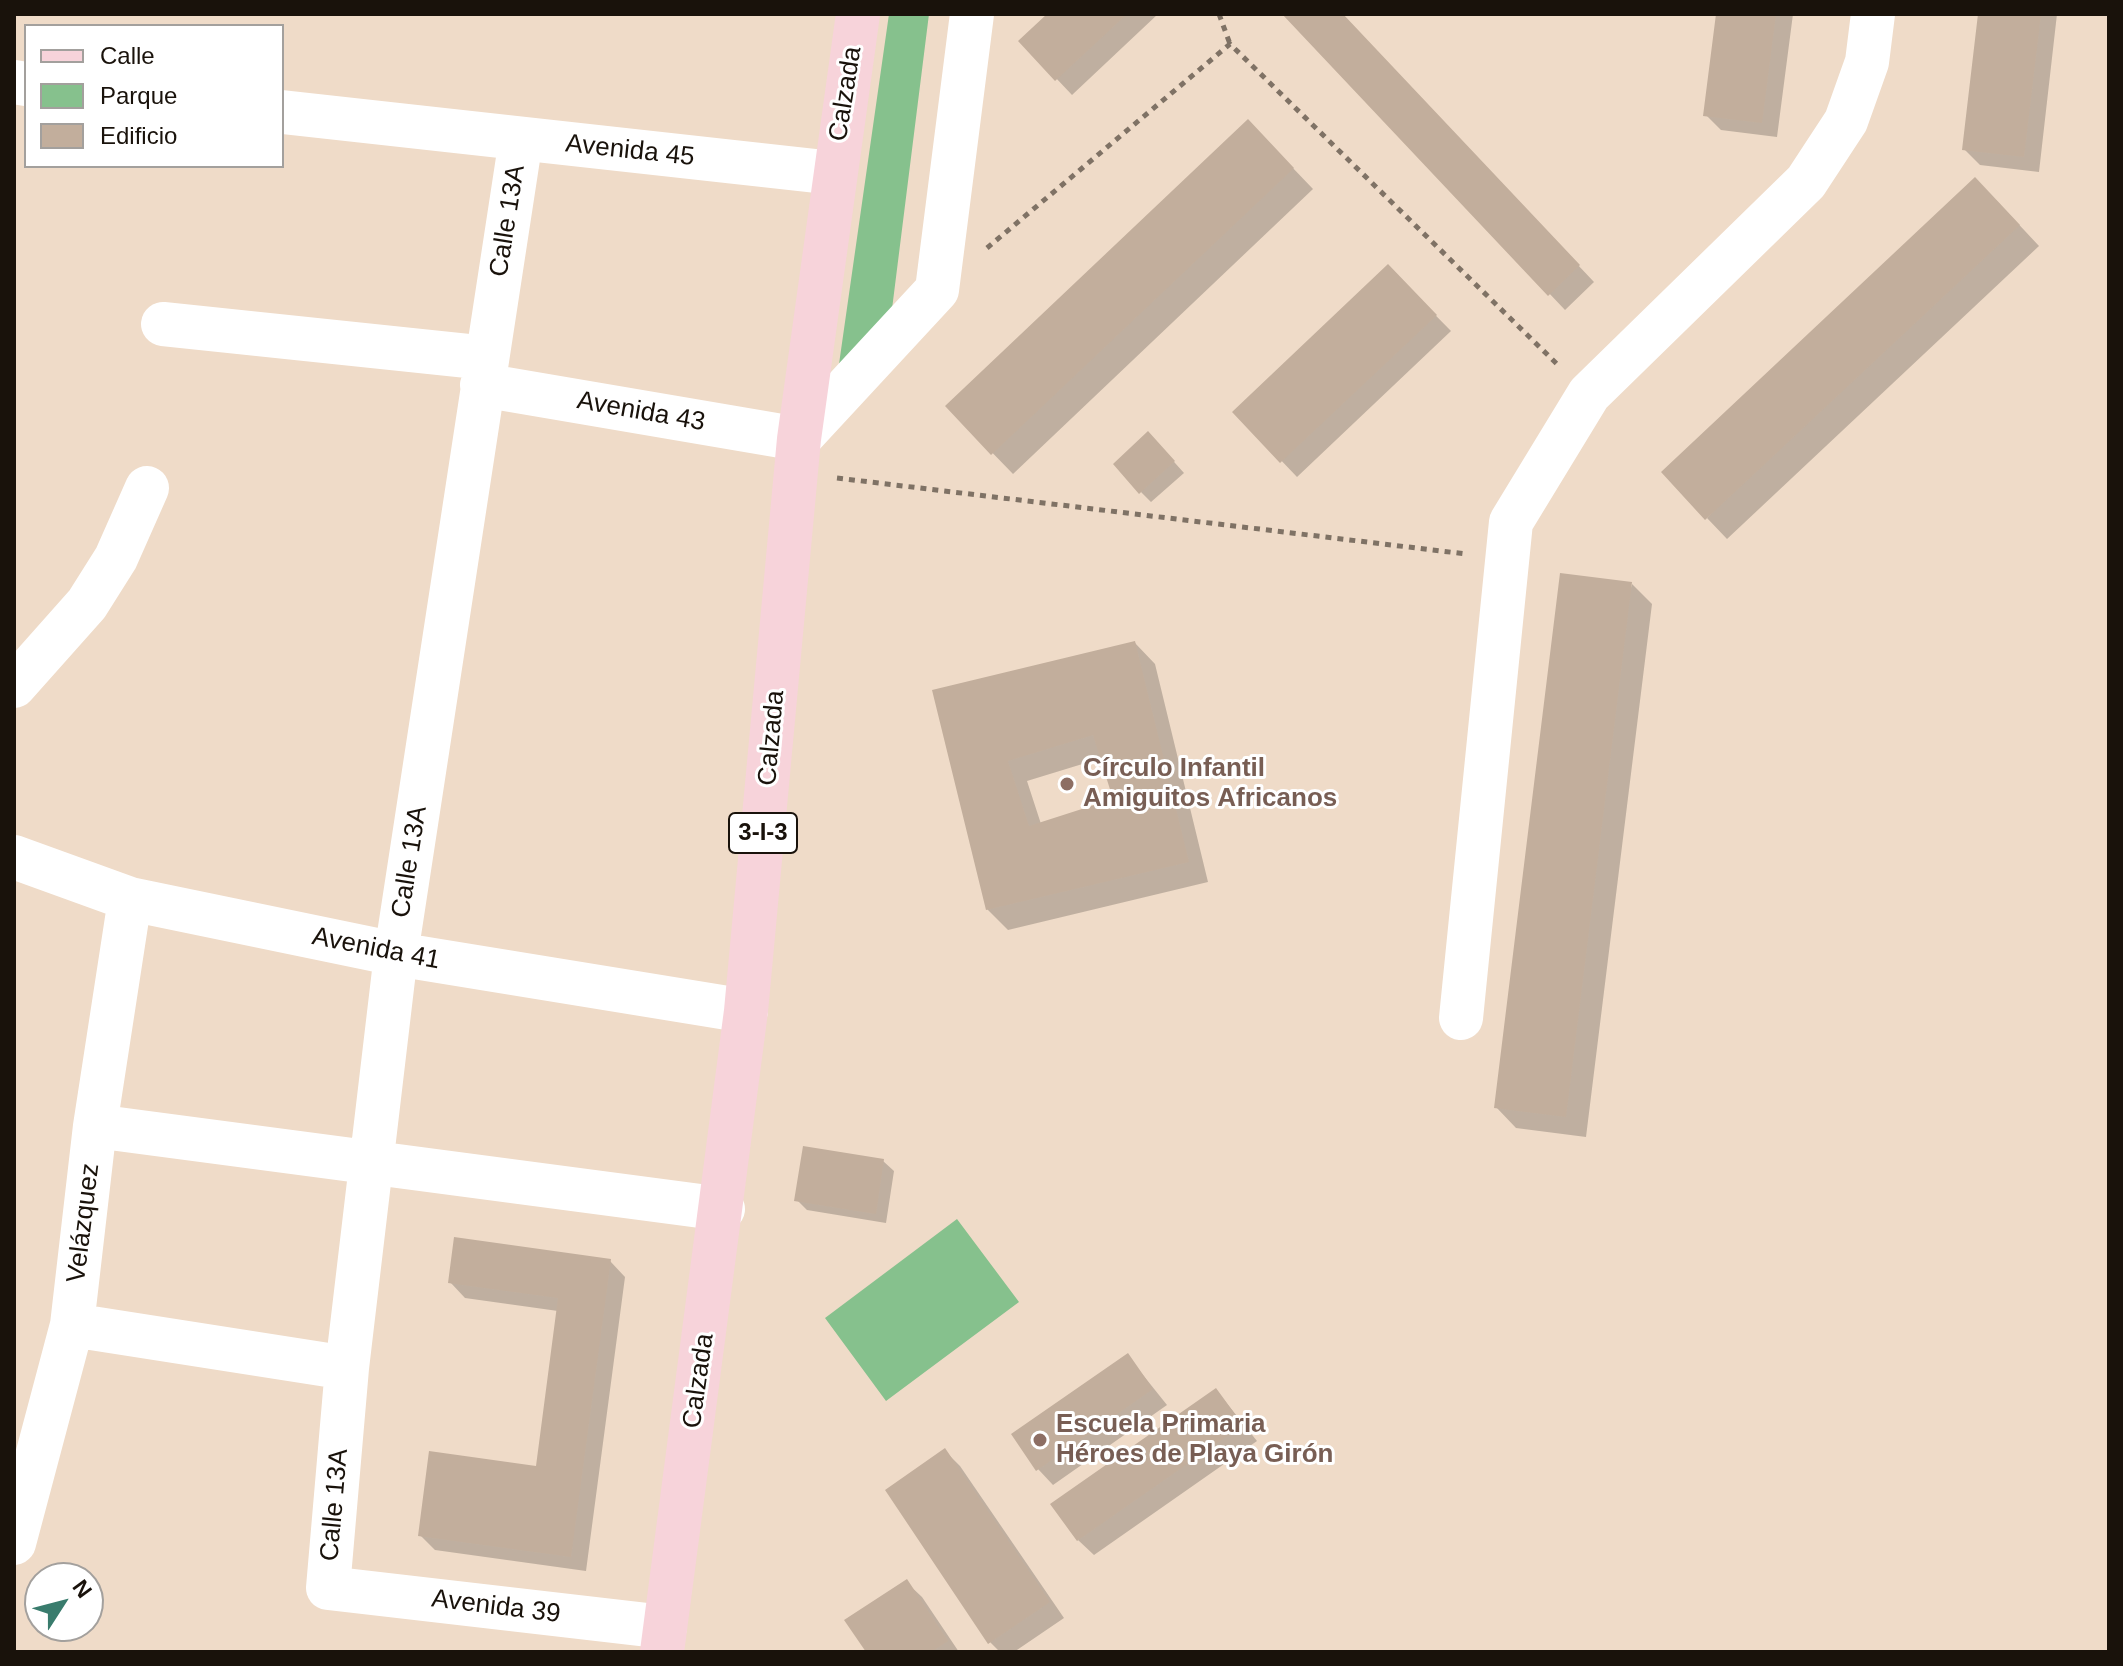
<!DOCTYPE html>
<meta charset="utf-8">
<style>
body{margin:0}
#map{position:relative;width:2123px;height:1666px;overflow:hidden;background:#efdbc8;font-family:Arial,sans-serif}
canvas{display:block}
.frame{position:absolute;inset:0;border:16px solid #19120b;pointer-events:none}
.legend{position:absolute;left:24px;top:24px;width:260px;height:144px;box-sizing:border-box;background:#fff;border:2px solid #a3a09d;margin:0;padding:10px 14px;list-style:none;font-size:24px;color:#19120b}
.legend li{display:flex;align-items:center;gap:16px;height:40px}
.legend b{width:40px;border:2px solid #a3a09d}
.north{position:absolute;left:24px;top:1562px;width:80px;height:80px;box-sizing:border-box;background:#fff;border:2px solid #a3a09d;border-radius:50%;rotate:54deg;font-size:22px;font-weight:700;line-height:32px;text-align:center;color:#19120b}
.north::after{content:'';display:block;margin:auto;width:28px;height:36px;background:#397c6d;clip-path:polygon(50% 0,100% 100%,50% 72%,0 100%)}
</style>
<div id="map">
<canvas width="2123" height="1666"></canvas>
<div class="frame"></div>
<ul class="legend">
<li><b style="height:10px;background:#f7d3da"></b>Calle</li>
<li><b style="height:22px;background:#86c18d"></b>Parque</li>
<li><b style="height:22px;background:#c2ae9c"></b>Edificio</li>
</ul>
<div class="north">N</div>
</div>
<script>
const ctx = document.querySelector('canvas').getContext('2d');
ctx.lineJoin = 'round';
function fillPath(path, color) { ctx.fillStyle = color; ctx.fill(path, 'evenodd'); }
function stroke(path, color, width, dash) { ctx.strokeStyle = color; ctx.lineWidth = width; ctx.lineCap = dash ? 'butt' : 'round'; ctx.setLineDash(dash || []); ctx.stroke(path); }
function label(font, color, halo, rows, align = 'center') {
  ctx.font = font + ' Arial,sans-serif'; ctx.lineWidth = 6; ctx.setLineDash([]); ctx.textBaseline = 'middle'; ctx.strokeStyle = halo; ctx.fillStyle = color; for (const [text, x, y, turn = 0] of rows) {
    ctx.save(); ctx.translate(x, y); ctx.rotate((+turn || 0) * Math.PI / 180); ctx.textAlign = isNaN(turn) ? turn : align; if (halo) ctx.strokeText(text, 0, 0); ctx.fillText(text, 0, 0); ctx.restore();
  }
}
fillPath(new Path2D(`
 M889,14H929L892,309L839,364Z
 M957,1219L1019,1302L886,1401L825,1318Z`), '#86c18d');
fillPath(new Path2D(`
 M1050,14H1158L1072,95L1021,41Z
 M1285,14H1341L1594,282L1565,310Z
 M1718,14H1793L1777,137L1721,130L1706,115Z
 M1980,14H2057L2039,172L1980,165L1964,149Z
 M1268,142L1313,189L1013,474L947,406Z
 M1996,200L2039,246L1727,539L1707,518Z
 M1388,267L1451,331L1297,477L1235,412Z
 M1158,444L1184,473L1151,502L1141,492Z
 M1632,584L1652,604L1586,1137L1516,1128L1496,1107Z
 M1135,643L1155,664L1208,882L1008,930L987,909L935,691ZM1102,758L1115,801L1041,824L1027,781Z
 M883,1161L894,1171L886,1223L807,1210L797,1200Z
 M610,1261L625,1277L586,1571L435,1550L420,1535L537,1468L558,1311L465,1298L450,1282Z
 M1127,1355L1167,1405L1053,1485L1038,1469Z
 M1216,1390L1257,1441L1094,1555L1078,1540Z
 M945,1451L960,1466L1064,1618L1014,1652H1000L990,1642Z
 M906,1582L922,1597L959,1652H869Z`), '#0003');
fillPath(new Path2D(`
 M1047,14H1127L1055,81L1018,41Z
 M1282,14H1343L1580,265L1548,296Z
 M1716,14H1776L1762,123L1703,116Z
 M1978,14H2041L2024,157L1962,150Z
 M1248,119L1294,168L991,455L945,406Z
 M1975,177L2020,225L1705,520L1661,472Z
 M1388,264L1437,315L1280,463L1232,412Z
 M1148,431L1175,461L1139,494L1113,464Z
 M1560,573L1632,582L1566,1117L1494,1108Z
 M1135,641L1189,862L986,910L932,690ZM1093,735L1113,799L1029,826L1008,761Z
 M803,1146L884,1159L876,1214L794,1201Z
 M454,1237L611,1259L571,1557L418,1536L429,1451L536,1466L558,1298L448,1283Z
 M1128,1353L1153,1389L1036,1471L1011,1434Z
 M1216,1388L1243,1425L1077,1541L1050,1504Z
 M945,1448L1050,1602L988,1644L885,1490Z
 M907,1579L948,1641L931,1652H866L844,1620Z`), '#c2ae9c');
stroke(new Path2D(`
 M1219,14L1230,44
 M987,248L1230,44L1559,366
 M837,478L1466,554`), '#7f7265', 5, [6, 6]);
stroke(new Path2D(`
 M14,82L26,84
 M282,112L834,173
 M521,139L396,954L347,1368L328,1588L665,1627
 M163,324L487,358
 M482,385L799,439L937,290L972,14
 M14,686L87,604L116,558L147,488
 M14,857L130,899L396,954L746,1011
 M1461,1018L1511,522L1589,394L1806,182L1846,121L1867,62L1873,14
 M95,1126L723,1209
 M72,1325L347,1368
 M14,1543L72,1325L95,1126L130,899`), '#fff', 44);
stroke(new Path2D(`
 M662,1652L746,1011L799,439L858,14`), '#f7d3da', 44);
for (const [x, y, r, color] of [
 [1067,784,8,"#8d6e63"],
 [1040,1440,8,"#8d6e63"]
]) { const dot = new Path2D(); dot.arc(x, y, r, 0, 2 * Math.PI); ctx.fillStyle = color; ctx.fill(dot); stroke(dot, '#fff', 3); }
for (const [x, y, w] of [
 [763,833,68]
]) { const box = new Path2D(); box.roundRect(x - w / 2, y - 20, w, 40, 6); ctx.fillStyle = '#fff'; ctx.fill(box); stroke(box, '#19120b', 2); }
label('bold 24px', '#19120b', null, [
 ["3-I-3",763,833]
]);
label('26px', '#19120b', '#fff', [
 ["Calzada",846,94,-81],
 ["Avenida 45",630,151,6],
 ["Calle 13A",508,221,-81],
 ["Avenida 43",641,412,10],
 ["Calzada",772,738,-85],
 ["Calle 13A",410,862,-81],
 ["Avenida 41",376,949,11],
 ["Velázquez",84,1223,-83],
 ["Calzada",699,1381,-82],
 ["Calle 13A",335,1505,-85],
 ["Avenida 39",496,1607,7]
]);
label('bold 26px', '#785e54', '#fff', [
 ["Círculo Infantil",1083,769],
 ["Amiguitos Africanos",1083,799],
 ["Escuela Primaria",1056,1425],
 ["Héroes de Playa Girón",1056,1455]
], 'left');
</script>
